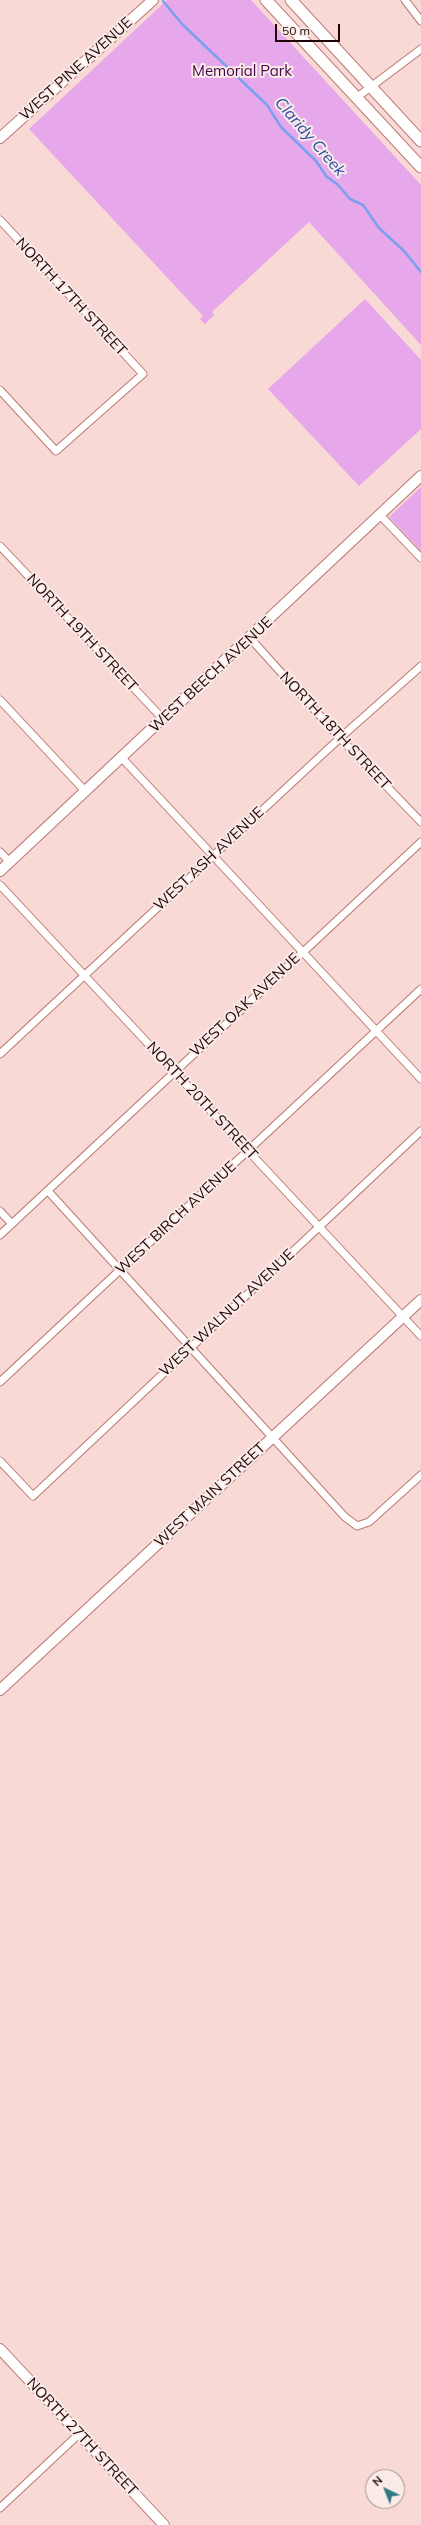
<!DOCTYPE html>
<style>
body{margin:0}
#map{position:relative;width:421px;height:2525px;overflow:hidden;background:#f8d9d6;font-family:Mulish,sans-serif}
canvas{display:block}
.north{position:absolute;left:365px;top:2469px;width:40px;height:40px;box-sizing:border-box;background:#faeae8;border:1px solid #a28f8e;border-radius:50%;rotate:317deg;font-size:11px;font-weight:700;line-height:16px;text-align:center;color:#1f0606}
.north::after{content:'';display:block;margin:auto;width:14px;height:18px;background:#307980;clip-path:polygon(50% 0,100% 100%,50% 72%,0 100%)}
.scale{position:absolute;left:275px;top:24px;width:65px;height:18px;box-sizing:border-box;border:2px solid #1f0606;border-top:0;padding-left:5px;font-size:12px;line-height:14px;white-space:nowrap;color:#1f0606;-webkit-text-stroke:3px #faeae8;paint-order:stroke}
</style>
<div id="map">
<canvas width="421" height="2525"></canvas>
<div class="north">N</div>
<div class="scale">50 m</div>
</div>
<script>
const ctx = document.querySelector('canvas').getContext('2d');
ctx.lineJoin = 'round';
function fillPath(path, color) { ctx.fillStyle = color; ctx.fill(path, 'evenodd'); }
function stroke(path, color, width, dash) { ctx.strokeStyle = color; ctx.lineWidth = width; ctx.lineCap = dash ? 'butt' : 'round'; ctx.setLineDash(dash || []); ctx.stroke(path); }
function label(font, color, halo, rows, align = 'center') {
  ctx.font = font + ' Mulish,sans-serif'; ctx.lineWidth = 4; ctx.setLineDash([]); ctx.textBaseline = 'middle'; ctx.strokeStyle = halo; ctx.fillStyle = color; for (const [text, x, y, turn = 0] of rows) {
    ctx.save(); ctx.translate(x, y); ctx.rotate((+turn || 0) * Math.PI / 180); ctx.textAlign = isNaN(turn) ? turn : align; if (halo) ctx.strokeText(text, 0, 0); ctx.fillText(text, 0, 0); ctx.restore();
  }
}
fillPath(new Path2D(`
 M167,0H251L421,185V345L309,222L212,312L214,315L205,324L200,319L203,316L29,129Z
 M365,299L421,360V429L359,486L268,389Z
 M421,487V551L389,517Z`), '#e6a7eb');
stroke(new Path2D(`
 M163,1L182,24L267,105L281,127L316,161L326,176L338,185L350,199L363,205L379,228L404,251L421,272`), '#7aa0ef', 2.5);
const street = new Path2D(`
 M405,0L421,21
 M356,98L421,49
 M0,220L143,374L56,451L0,390
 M380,515L421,558
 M0,546L163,719
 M250,638L340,738L421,822
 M0,700L86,792
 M122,758L421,1079
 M0,852L10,862
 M0,885L421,1336
 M0,1054L340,738L421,666
 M48,1191L345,1517L357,1526L369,1522L421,1475
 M0,1211L12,1224
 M0,1235L421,842
 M0,1382L421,989
 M0,1461L33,1496L421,1131
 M0,2508L79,2434`);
const secondary = new Path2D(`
 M0,138L153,0
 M0,871L421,476
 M0,1690L421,1300
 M0,2349L164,2525`);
const primary = new Path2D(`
 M266,0L421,167
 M291,0L421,141`);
stroke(street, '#bd7874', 9);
stroke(secondary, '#bd7874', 12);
stroke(primary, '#bd7874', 13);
stroke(street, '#fff', 7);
stroke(secondary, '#fff', 10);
stroke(primary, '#fff', 11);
label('15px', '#1f0606', '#faeae8', [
 ["WEST PINE AVENUE",76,69,-42],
 ["NORTH 17TH STREET",71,297,47],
 ["NORTH 19TH STREET",82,633,47],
 ["WEST BEECH AVENUE",211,675,-43],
 ["NORTH 18TH STREET",335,731,47],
 ["WEST ASH AVENUE",209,859,-43],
 ["WEST OAK AVENUE",245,1005,-43],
 ["NORTH 20TH STREET",202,1101,47],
 ["WEST BIRCH AVENUE",176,1218,-43],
 ["WEST WALNUT AVENUE",227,1313,-43],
 ["WEST MAIN STREET",210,1495,-43],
 ["NORTH 27TH STREET",82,2437,47]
]);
label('15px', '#44064a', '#faeae8', [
 ["Memorial Park",242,71]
]);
label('italic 16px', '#264da8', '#faeae8', [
 ["Claridy Creek",310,137,49]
]);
</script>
